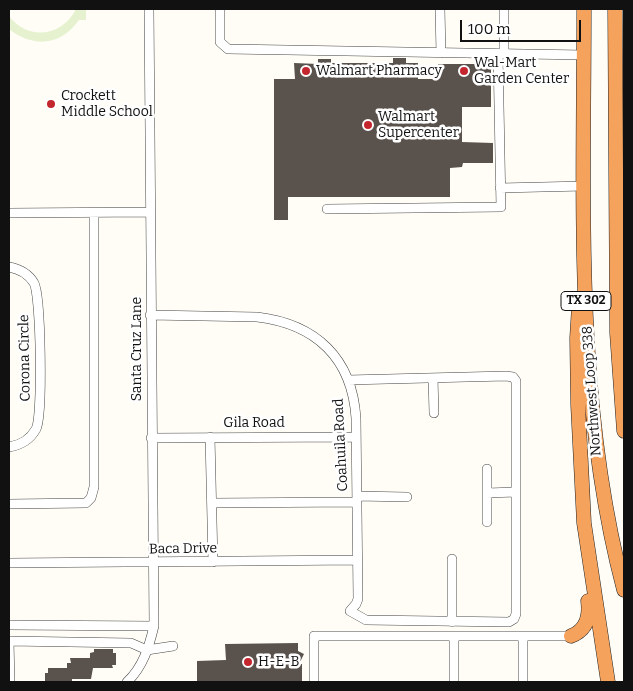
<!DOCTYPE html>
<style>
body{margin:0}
#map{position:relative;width:633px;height:691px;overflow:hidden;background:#fffdf5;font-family:Bitter,serif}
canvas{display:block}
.frame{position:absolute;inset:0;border:10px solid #111;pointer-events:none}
.scale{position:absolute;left:460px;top:20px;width:121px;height:22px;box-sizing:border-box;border:2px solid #111;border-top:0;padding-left:6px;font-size:15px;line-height:18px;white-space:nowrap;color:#111;-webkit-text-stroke:4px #fff;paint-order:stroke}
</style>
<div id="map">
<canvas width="633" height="691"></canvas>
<div class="frame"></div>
<div class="scale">100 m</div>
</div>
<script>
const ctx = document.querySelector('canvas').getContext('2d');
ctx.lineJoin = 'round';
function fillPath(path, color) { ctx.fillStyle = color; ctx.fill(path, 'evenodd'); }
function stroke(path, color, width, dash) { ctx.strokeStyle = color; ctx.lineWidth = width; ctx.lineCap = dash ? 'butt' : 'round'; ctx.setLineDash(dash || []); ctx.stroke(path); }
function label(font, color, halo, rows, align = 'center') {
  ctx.font = font + ' Bitter,serif'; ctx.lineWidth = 5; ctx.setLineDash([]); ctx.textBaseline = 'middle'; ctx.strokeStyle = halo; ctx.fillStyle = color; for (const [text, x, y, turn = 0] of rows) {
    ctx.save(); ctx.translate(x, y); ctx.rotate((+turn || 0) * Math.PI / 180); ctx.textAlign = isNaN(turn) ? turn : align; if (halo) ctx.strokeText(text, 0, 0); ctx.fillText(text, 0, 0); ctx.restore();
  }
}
fillPath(new Path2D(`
 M76,9H86V20H79C61,46 33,48 9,29V16C28,41 62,37 76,9Z`), '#e6f2cf');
fillPath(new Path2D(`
 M393,58H406V63H418V79H438V64H491V107H462V142L493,143V163H463L462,167L450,168V197H288V220H274V79H295L294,63L318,64V59H331V63H393Z
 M298,643V651L304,654L299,664H302V682H197V661L226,660L225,644Z
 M94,649H113V653H116V665H112L113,668H93L91,679H72V682H45V673H48V668H67V663H71L70,658H90V653L94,652Z`), '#5a524d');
const minor = new Path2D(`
 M220,9V42L228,49L584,55
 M440,9L441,53
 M504,9V54
 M500,188L584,186
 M327,209L501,207L498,54
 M9,213L150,212
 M9,267C20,269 28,273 34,283C41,296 43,416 36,429C30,440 21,445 9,447
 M150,315L257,317C316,324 352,358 356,418L358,599L356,604L350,611L366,620L509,622L514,619L516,614V381L513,377L506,376L348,380
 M433,378L434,413
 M210,437L213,562
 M151,438L356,437
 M487,469V493
 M357,496L407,497
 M212,503L357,502
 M9,504L86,503L91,498L94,487V213
 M487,522V493L516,492
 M9,563L358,560
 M452,622V559
 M9,625L154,626
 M523,636V682
 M9,641L131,643L147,650L173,646
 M9,641L10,682
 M127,682C143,667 149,647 154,626L149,9
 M314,682V636H571
 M454,682V636`);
const highway = new Path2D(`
 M584,9C584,203 574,401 624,590
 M615,9L617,333L624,431
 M579,306L577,338L578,405L584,523L608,682
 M571,636C587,630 590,616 588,601`);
stroke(minor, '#444', 10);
stroke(highway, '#222', 15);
stroke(minor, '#fff', 9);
stroke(highway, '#f5a25d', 14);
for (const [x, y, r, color] of [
 [306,71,5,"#c4262e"],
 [464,71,5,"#c4262e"],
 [51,104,5,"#c4262e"],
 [368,125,5,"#c4262e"],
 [248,662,5,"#c4262e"]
]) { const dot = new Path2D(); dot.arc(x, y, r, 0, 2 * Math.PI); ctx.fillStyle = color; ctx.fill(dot); stroke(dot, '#fff', 2); }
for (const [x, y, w] of [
 [586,301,50]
]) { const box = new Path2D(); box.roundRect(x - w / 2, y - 9.5, w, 19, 4); ctx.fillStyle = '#fff'; ctx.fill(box); stroke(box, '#111', 1); }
label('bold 12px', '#111', null, [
 ["TX 302",586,301]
]);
label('14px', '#111', '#fff', [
 ["Wal-Mart",474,63],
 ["Garden Center",474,79],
 ["Walmart Pharmacy",316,71],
 ["Crockett",61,96],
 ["Middle School",61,112],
 ["Walmart",378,117],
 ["Supercenter",378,133],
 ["H-E-B",258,662]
], 'left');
label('14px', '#111', '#fff', [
 ["Santa Cruz Lane",137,349,-90],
 ["Corona Circle",25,358,-91],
 ["Northwest Loop 338",592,391,-94],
 ["Gila Road",254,423],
 ["Coahuila Road",341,445,-93],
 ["Baca Drive",183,549,-1]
]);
</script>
